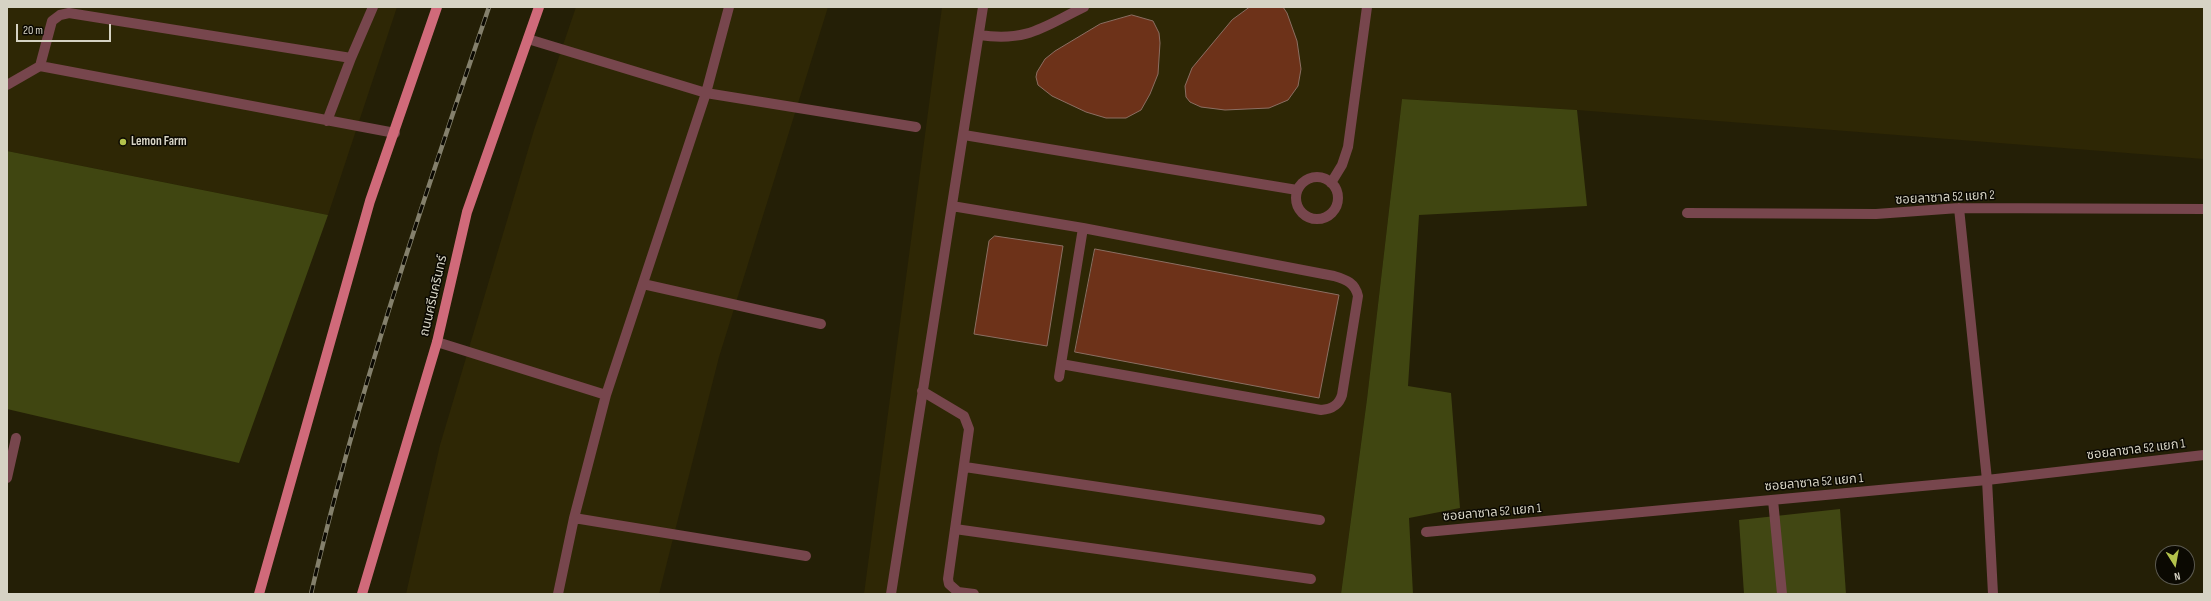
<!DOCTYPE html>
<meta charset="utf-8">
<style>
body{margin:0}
#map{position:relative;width:2211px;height:601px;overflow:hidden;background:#241f06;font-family:"Sofia Sans Condensed",sans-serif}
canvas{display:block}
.frame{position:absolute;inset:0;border:8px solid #d6d3c4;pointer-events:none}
.north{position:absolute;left:2155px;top:545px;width:40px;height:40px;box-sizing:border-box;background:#0b0902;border:1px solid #5c5a50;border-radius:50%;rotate:169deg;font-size:11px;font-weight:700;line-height:16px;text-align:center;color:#d6d3c4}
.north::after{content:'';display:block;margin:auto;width:14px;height:18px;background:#b3c24b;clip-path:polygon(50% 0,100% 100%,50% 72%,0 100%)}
.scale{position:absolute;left:16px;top:24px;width:95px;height:18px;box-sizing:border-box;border:2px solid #d6d3c4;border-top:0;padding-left:5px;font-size:12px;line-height:14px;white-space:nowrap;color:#d6d3c4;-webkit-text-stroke:3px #0b0902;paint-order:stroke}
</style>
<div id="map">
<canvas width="2211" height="601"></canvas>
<div class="frame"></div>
<div class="north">N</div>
<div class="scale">20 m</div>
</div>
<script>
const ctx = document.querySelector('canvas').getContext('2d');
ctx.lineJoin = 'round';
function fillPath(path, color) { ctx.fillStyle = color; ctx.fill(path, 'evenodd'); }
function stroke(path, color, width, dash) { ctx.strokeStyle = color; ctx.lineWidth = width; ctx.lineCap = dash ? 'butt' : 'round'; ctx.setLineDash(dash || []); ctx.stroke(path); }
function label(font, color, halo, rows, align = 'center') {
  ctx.font = font + ' "Sofia Sans Condensed","Noto Sans Thai",sans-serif'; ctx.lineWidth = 3; ctx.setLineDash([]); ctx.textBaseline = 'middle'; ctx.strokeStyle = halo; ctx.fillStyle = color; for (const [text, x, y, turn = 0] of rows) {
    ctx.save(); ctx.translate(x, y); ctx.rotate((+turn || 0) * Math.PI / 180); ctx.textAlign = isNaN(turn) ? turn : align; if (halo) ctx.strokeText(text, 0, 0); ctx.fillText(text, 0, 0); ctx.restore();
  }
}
fillPath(new Path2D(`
 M7,7H397L328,215L7,151Z
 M576,7H828L719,357L659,594H406L440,445L534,130Z
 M942,7H2204V159L1577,110L1402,99L1367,399L1341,594H864Z`), '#2e2705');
fillPath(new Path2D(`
 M1402,99L1577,110L1587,206L1419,215L1408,386L1451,393L1460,508L1409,518L1413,594H1341L1367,399Z
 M7,151L328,215L239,463L7,409Z`), '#404611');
fillPath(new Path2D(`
 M1840,509L1846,594H1744L1739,520Z`), '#414713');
const building = new Path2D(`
 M1250,7H1283L1287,13L1297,41L1301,69L1298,86L1288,100L1269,108L1225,110L1201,107L1190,102L1186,97L1185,86L1192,68L1232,20Z
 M1132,15L1153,21L1159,33L1160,43L1158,74L1150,94L1141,110L1126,118H1106L1086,112L1052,96L1038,85L1036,77L1037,72L1045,59L1055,51L1100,24Z
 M995,236L1063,246L1047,346L974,334L989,241Z
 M1095,249L1339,295L1319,398L1075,352Z`);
fillPath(building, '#6d3219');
stroke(building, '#8b6e62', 1);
stroke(new Path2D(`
 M979,35C1028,42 1043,27 1084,7
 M40,66L52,21L60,15L69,13L351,58L373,7
 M7,85L40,66L395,133
 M327,121L351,58
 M964,135L1297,190
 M1296 198a21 21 0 1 1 42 0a21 21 0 1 1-42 0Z
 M1331,183L1342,165L1348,147L1367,7
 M952,206L1083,228L1334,276C1347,280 1355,283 1358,296L1342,395C1339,405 1332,409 1321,410L1061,364L1059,377
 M1061,364L1083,228
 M922,391L964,416L969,429L948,579L949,584L958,592L974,594
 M965,467L1320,520
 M955,529L1311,579
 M891,594L983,7`), '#77464d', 10);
stroke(new Path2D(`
 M528,39L706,93L916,127
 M1959,208L1987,480L1993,594
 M1687,213L1876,214L1959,208L2204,209
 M643,284L821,324
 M437,342L606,395
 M7,478L16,438
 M1773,500L1782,594
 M574,518L806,556
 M1426,532L1987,480L2204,455
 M558,594L574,518L606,395L706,93L729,7`), '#77464d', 10);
stroke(new Path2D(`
 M259,594L370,201L437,7
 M362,594L437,342L467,212L539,7`), '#d06a7a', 10);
const rail = new Path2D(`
 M311,594C357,394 423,201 489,7`);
stroke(rail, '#84806c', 4.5);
stroke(rail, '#0b0902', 3, [9]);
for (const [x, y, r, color] of [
 [123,142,4,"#b3c24b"]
]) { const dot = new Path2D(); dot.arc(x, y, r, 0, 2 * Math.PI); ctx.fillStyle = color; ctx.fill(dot); stroke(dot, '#0b0902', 1.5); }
label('bold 13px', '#d6d3c4', '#0b0902', [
 ["Lemon Farm",131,142]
], 'left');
label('13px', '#d6d3c4', '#0b0902', [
 ["ซอยลาซาล 52 แยก 2",1945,198,-3],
 ["ถนนศรีนครินทร์",434,296,-77],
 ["ซอยลาซาล 52 แยก 1",2136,450,-7],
 ["ซอยลาซาล 52 แยก 1",1814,483,-5],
 ["ซอยลาซาล 52 แยก 1",1492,513,-5]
]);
</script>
